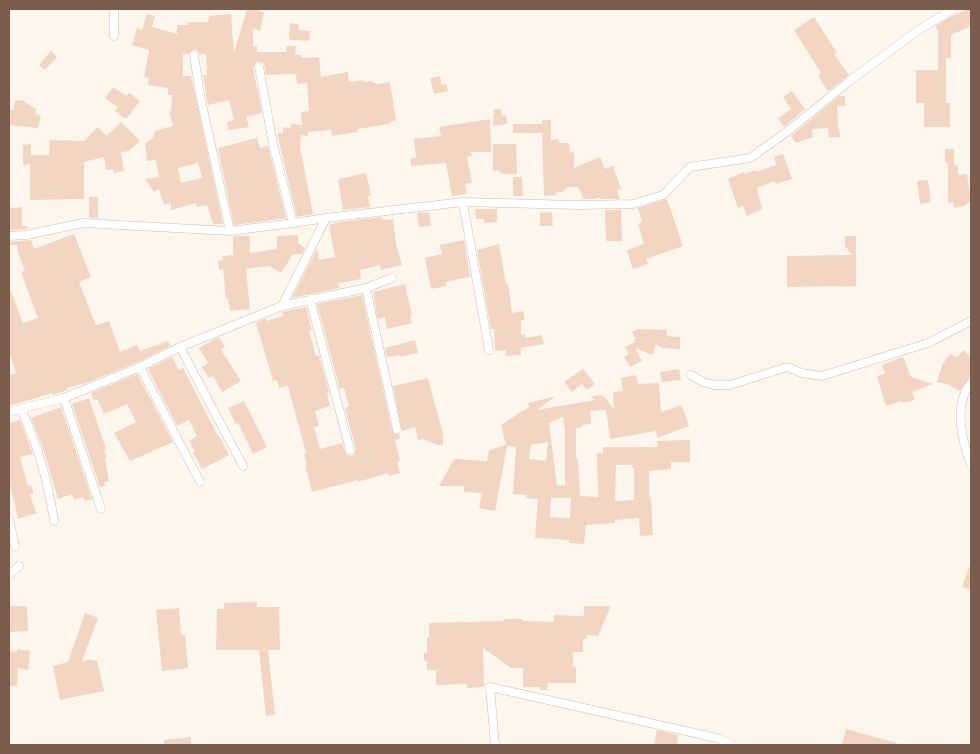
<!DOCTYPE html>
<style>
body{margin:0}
#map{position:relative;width:980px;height:754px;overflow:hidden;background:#fdf6ec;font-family:Mulish,sans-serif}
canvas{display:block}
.frame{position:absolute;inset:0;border:10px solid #7a5c4d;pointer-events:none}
</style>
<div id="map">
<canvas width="980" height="754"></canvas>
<div class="frame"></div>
</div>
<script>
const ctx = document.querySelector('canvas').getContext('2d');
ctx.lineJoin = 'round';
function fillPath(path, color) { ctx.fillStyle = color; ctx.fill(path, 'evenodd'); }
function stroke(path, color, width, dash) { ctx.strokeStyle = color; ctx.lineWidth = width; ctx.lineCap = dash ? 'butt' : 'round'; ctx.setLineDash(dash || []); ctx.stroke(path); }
fillPath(new Path2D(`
 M247,9H254L264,12L260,31L253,28V46H257V52H286V46H296L295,55H301V58L319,57L321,77L348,72L349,82L363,80L364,82L371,81L377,84L390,82L396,121L390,122V124L357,129L358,132L332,136L331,130L308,132V136L301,135L300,147L313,214L297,217L277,133H283V127L291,128V124L302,125L301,112L309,111L307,83L297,84L296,74L266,75L264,64L260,62H256L253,68L262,113L246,117L249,127L228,130L227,122L234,120L229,100L208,105L203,75H207L206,54H199L198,51L194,49L189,54H183V76H191L223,224H213L207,205L197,207L196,203L171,210V203L164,205L159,189L154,192L145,179L159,177L156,160L147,161L145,144L153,138L155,131L173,126L169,111H171L172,95H168V88L148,85L149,78L144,77L149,50L132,45L137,28L142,30L147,14L155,16L152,27L177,34V25H188V22H208L209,16L231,14L234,53ZM198,163L202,178L181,183L178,168Z
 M969,9H971V26L951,35V58H946V103H950V127H924V103H916V70H938V31L935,26L952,16Z
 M814,17L837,53L834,54L849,75L828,91L818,76L821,73L794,30Z
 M290,23L299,24L298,30L310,31L309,41L296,40V41L289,39Z
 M51,51L57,57L45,70L39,65Z
 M440,76L442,85L446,84L448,91L434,94L430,78Z
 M113,87L126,96L129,93L140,101L126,119L115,111L118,107L105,98Z
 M792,91L805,109L784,127L778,118L791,109L783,97Z
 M839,96H845V106H837L838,129H839L840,137L829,138L828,128L812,129L813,137L796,143L791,136Z
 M22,100L36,109L35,114L41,116L38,128L9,125V109L13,110L15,101Z
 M494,109H501L502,116L506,115L507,124L493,126Z
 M490,119L491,152H471L472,156L467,157L472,183L465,184L467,194L452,196L446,163L411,166V158H416L414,139L441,136L439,127Z
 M542,120H551V140L559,139V143H569L570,153L574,152V168L600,157L605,169L613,166L621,189L617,190L620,199H600L599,197L595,199H584L578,187H568L562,192H556L557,195L544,196L542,133H513V124H542Z
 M121,122L140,141L129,151L121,152L124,171L113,173V169L106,170L104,157L84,162V199L30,200V164L23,165V145L31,144V155H49L50,140L84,141L98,127L107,136Z
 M257,138L260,148L268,146L286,218L234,225L218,148Z
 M493,144H516L517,174H504L499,172V170L493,171Z
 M945,149H954V163L955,166H958V175L967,174L971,201L964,206L954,208L953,202L948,203V168L947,162H945Z
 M783,154L792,179L776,184L775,181L757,188L762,209L747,216L743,206L738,208L728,179L744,172L745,174L755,170L756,172L776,165L774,157Z
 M366,173L371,195L368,196L370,207L343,210L338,179Z
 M513,177H522L523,196H513Z
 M928,180L931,202L920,204L917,181Z
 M89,197H98V218H89Z
 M667,199L683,246L646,259L648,264L633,269L627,250L644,244L638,224L642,222L638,208Z
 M22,207V226H27L28,229L9,230V208Z
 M475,209H497V222L484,223V219H476Z
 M605,210H621L622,241H606Z
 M429,212L431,226L419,227L417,213Z
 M552,212L553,226H540V213Z
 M383,217V220L393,219L396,244L402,265L381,270L380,265L360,270L361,279L338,283L339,288L292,298L317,249L319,260L335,257L329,225L340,222Z
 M74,234L91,277L79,282L96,325L109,321L120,352L137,345L140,351L168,341L170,346L138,362L86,383L67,388V390L53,395L52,393L9,406V375L16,373L9,352V286L23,323L38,318L21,272L25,271L18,252L17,245H10V242L31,240L34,249Z
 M298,235V243L305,248L302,254H293L281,273L269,266L246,269L250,309L230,311L228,298H226L223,269L219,270L218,261L223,260V256L233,255V236H250V253L277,249V236Z
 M845,236H856V286L787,287V256L852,255L845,246Z
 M464,240L470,277L446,282V286L431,289L425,258L442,254L440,245Z
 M499,244L506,284H508L512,313L523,311L525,320H521V335L525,334V338L542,335L544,344L521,348V355L506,356V350L495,351L494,329H491L477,250Z
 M405,284L412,315L410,316L412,323L387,329L385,317L378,319L373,292Z
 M362,295L392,430L395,434H399L400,439L395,440L400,461H397L400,473L389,476L388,473L358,482V480L312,492L305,465H307L304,454L306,453L288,386L279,388L277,380L273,381L256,323L266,318L267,321L283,316L282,312L306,307L312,330L309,331L316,356L319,355L329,392L327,393L330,406L315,411L319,426L314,427L320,449L342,443L346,454L351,456L354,454L356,449L345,408L349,406L344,388L340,389L317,304Z
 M637,329L667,330V336L680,337V349L662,348L656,344L652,355L635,348L642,361L630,367L624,357L629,354L625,347L635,342L634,340L636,339L632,332Z
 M219,337L225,347L221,350L241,381L222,392L213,376L209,378L202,367L208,363L199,348Z
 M415,340L418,353L400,357L399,355L387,357L385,348Z
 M963,350L971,357V377L967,380L960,391L947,384L937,382L942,365L950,354L957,357Z
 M172,357L179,370L183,368L218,436H219L229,455L202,469L193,453L195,451L189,441L197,436L189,420L177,426L148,369Z
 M903,357L911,377L933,384L912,392L915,400L903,403L902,401L886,406L877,376L885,374L882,365Z
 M583,369L595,384L587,390L582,384L572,392L564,382Z
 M679,369L681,380L662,382L660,372Z
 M137,374L173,442L130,461L114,433L136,422L127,404L104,414L97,399L94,400L91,393Z
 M636,375L638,384L659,383L661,412L682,405L689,426L657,438L656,431L610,439L606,410L590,411L591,424L582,425V427L576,428V459H578L580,496L598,497L597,453H603V447H658L657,441L690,440V462H671V469L649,471V497H651L653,535L640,536L639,518L615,520V523L586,525L584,544L569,543V540L535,538L538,499L526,498V495L513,494L516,447L507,446L495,511L479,508L482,493L464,492V486H439L454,459L487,461L489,450L506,445L501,425L529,407L528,403L556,396L537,410L595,400L591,396L603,395L614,410L613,392L623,391L621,378ZM563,417L565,430V485L557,486L549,423ZM548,442L546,461L529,459L531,445ZM616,465H632V468H634V500L615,501ZM551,498H571L570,518L550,517Z
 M428,378L443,434V445H437L423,439L418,440L415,427L402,431L393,386Z
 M89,398L106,449L104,450L107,458H105L109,481L104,482L105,486L100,487L72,404Z
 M244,401L267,447L253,454L238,423L236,424L228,408Z
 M61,407L92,499L85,501L83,497L74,500L72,494L58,499L43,448L31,418Z
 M20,420L33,454L20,457L28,486L31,485L34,493L30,494L36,513L18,519L9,480V423Z
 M970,565H971V590L962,587Z
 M257,602V607H279L280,650H268L275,715L266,716L259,650H216L217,609H224V603Z
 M9,606H27L28,631L9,632Z
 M584,606H611L598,636L587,635L586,639H583V652H573V667H576V683H548L547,690H540V687H523V668H511L483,648L484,687L467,688V684L436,685V670H427V661H424V653H427V638H429V623L504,621V619H523V621L554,622V615L584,616Z
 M179,608L181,635H185L188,668L162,671L156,610Z
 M85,613L98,618L82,661L92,659V661L97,660L104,691L60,700L53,666L68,662Z
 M17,649L30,651L28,670L18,668L17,686H9V651L17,652Z
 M846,729L897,743V745H842Z
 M657,730L678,735L677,745H654Z
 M191,737V745H164V740Z`), '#f3d5c3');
const minor = new Path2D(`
 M114,36V9
 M194,55L200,95L230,231
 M259,67L273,144L293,223L326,218
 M463,202L489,350
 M9,236L26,235L83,223L230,231L293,223
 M366,288L397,429
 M310,299L350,450
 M282,306L366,288L392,278
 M180,347L243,466
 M140,367L200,482
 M691,375L703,382L714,385H730L787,367L802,373L822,376L928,343L971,321
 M971,383C953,404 962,441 971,465
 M64,398L101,509
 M21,409C38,445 48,481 54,521
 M9,412L64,398L140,367L180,347L282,306L326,218L463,202L577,205L633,204L663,195L690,167L750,158L788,131L848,82L917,31L953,9
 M9,519L15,546
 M9,575L19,566
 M495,745L490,687L717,738L733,745`);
stroke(minor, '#d1beb0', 9);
stroke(minor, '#fff', 8);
</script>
